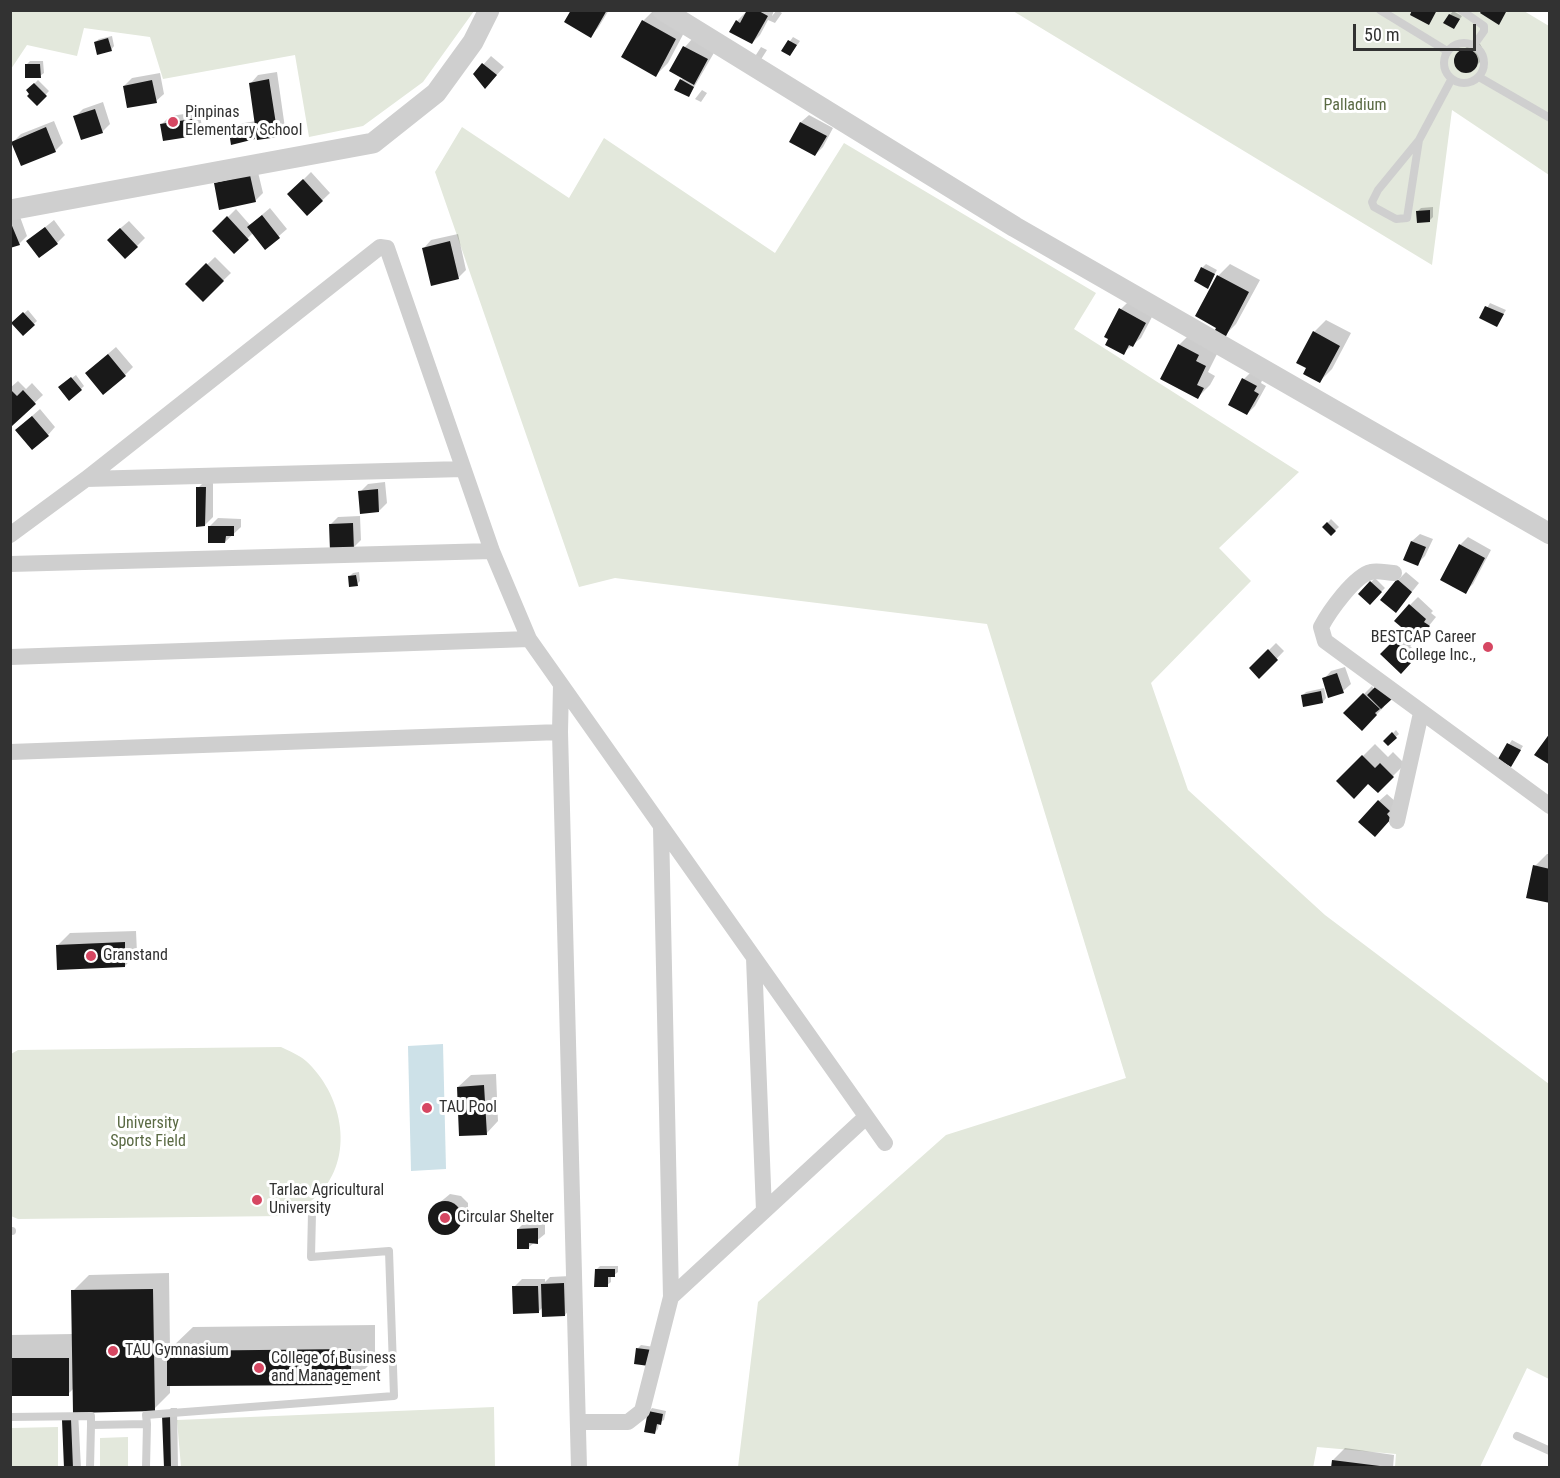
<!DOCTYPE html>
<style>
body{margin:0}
#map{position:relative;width:1560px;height:1478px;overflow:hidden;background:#fff;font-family:"Roboto Condensed",sans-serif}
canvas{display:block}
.frame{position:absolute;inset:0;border:12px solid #323232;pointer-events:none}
.scale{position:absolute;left:1353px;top:24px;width:123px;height:27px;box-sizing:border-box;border:3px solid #323232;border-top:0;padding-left:8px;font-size:18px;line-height:21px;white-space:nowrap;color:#323232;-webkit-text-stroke:4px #fff;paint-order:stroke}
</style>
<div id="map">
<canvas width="1560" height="1478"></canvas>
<div class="frame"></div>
<div class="scale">50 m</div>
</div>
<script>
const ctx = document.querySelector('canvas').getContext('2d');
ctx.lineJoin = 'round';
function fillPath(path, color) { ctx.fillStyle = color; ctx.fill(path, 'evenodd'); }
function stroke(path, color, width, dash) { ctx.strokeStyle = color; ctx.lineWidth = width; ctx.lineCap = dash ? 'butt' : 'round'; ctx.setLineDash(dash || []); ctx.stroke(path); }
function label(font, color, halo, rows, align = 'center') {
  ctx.font = font + ' "Roboto Condensed",sans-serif'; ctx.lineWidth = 6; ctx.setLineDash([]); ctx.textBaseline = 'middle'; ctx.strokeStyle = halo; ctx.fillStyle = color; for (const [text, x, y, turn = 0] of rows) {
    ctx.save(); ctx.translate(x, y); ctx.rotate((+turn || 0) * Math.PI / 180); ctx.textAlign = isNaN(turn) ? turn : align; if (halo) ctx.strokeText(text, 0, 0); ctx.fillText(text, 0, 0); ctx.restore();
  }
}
fillPath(new Path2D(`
 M11,10H474V11L423,82L363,126L309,137L295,55L163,79L150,37L84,28L77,56L27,45L11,69Z
 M1013,11H1524L1549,26V175L1452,110L1432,265Z
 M462,127L569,198L604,138L775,253L844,143L1096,293L1074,329L1299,472L1219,548L1251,581L1151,683L1188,790L1325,915L1549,1084V1379L1527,1368L1480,1467H1395L1396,1454L1317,1447L1313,1468L738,1467L758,1302L946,1135L1126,1078L987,624L615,578L579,587L435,172Z
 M281,1047C289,1051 299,1055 306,1061C341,1093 355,1152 322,1191C311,1203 297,1210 283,1216L18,1219L11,1216V1054L18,1050Z
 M494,1407L495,1467H181L177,1420Z
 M58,1427V1467H11V1428Z
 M128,1437V1467H100V1438Z`), '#e3e8dc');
fillPath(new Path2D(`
 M443,1044L446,1169L411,1171L408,1046Z`), '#cde1e8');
fillPath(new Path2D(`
 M573,10H609L598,28L590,36Z
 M654,10L687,27L668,63L656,75L643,21Z
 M749,10H774L772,16L777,10L782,13L775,23L768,20L760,35L752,43L737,21L745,13L747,14Z
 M1453,11L1462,16L1454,27L1450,15Z
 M112,36L114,46L111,50L95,42L99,39Z
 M793,37L800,41L790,55L783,51Z
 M692,39L715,51L689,96L681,80L684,77L671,70L685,47Z
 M1473,42L1480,44L1485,53L1483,59L1475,67L1466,72L1457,68L1455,61L1458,54Z
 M761,47L767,50L760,61L754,58Z
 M491,56L504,67L493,79L475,74Z
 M30,61H43L44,73L40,76L26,65Z
 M277,72L285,128L277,136L258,134L254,138L230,132L238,124L256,121L251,83L258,75Z
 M160,73L164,94L156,101L124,86L132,78Z
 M38,80L49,91L37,104L28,90Z
 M702,90L707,93L701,102L695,99Z
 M103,102L110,124L102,132L75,117L83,109Z
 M199,112L202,126L194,134L162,124L170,116Z
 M809,115L833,128L823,147L815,155L791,141L801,122Z
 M54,121L63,143L55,151L13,142L21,134Z
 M257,168L263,193L255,201L221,208Z
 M311,172L330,193L308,214L289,194Z
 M1433,207V217L1430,220L1418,211L1421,208Z
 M270,208L287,229L265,248L253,233L234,252L214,231L236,209L250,225Z
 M19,214L27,236L19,244L10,247V217Z
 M54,220L65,235L57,243L28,241Z
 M129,221L145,238L137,246L116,232Z
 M458,234L466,270L458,278L424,248L431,240Z
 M215,257L231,273L203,300L187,284Z
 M1206,264L1217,270L1207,287L1202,268Z
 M1230,264L1260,280L1236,324L1224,336L1218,327V276Z
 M1128,302L1153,315L1141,338L1123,353L1121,309Z
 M1490,303L1506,310L1497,325L1481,318Z
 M28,310L37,321L23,334L13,323Z
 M1326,320L1351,333L1332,369L1320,381L1308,368L1314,332Z
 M1191,333L1217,354L1208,372L1215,376L1210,385L1198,397L1179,345Z
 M116,347L133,367L125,375L95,365Z
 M1251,372L1263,378L1261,383L1266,386L1255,406L1247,414L1244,379Z
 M76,375L84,386L81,389L64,384Z
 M18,381L26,389L32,383L43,395L12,424L10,388Z
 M40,409L55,427L48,435L24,423Z
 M206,480H213V517L205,525L198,488Z
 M385,482L387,503L379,511L360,492L368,484Z
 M360,516L361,540L353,548L330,525L338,517Z
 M218,518L241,519V527L225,542L210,526Z
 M1331,519L1339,527L1331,534L1324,527Z
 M1420,534L1433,539L1425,556L1417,564L1405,559L1412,541Z
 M1468,537L1491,550L1473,584L1465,592L1460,545Z
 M359,572L360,581L357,584L349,577L353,573Z
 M1406,572L1419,583L1403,603L1398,580Z
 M1375,578L1385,588L1370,603L1360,594Z
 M1418,597L1433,611L1431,613L1436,617L1428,627L1410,605Z
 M1402,633L1413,643L1410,646L1418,654L1401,672L1382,654Z
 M1276,643L1284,651L1259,677L1251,668Z
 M1345,667L1351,684L1343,691L1324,679L1331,671Z
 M1372,686L1384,707L1362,729L1345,713Z
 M1324,688L1326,698L1323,702L1303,695L1306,692Z
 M1396,730L1399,734L1388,744L1385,741Z
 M1512,740L1523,746L1511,765L1500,758Z
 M1375,744L1388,757L1393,752L1405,764L1378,791L1368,782L1338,781Z
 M1387,794L1396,802L1398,810L1375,835L1379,801Z
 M1547,854H1550V902L1535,866Z
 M136,931L137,953L125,966L58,945L70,933Z
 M496,1074L498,1121L486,1134L458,1087L471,1075Z
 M450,1194L461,1196L468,1203V1213L466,1217L450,1232H440L430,1223V1218L433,1208Z
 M526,1221H545V1234L529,1247L518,1229Z
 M600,1266H618V1272L614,1275H611V1282L607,1285L596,1270Z
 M169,1273L170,1349L193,1327L375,1325V1359L351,1383L170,1385V1393L154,1409L78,1411L81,1468H65L63,1420L75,1412L74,1388L68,1394L10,1395V1335L73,1334V1291L89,1275Z
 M571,1276L572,1307L565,1315L543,1307L538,1312L514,1287L522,1279H545V1282L550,1277Z
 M641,1345L654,1347L652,1361L638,1348Z
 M171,1408H177L178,1468H165L164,1416Z
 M652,1408L666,1411L664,1420L659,1423L658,1429L655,1432L649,1412Z
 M1345,1448L1394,1455L1393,1468H1332L1333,1460Z`), '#0003');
fillPath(new Path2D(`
 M571,10H607L591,38L564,22Z
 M747,10H757L768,16L752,44L729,32L736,20L740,23Z
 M1412,10H1437L1429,25L1410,15Z
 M1482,10H1504L1506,12L1499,25L1480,13Z
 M1449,14L1460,19L1454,29L1443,23Z
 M642,20L676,39L656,77L621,57Z
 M108,38L112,51L97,55L94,42Z
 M788,40L797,45L790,56L781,51Z
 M683,46L708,59L694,85L669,71Z
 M1454 61a12 12 0 1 1 24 0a12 12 0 1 1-24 0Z
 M482,63L497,75L485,89L473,74Z
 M25,64H40L41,78H25Z
 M269,79L278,137L257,140L249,83Z
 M680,79L694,87L689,97L674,90Z
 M152,80L157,103L127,108L123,86Z
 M34,83L47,96L37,106L27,96L29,94L26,90Z
 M95,109L103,133L81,140L73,116Z
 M192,119L195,136L163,141L160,124Z
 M800,122L827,136L815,156L789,142Z
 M46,127L56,152L21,166L11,142Z
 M252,127L255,139L231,145L229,132Z
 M250,175L256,202L219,210L214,183Z
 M303,179L323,201L307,216L287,194Z
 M1430,210V222L1417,223L1416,211Z
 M262,215L280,238L265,250L247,227Z
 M227,216L249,240L234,254L212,231Z
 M10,221L20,245L10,248Z
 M45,227L58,244L39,258L26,241Z
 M120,228L138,247L125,259L107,240Z
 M450,241L459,279L431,286L422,248Z
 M206,263L224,281L203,302L185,284Z
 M1201,267L1215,274L1208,289L1194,281Z
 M1217,275L1249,292L1225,338L1214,332L1216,328L1195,316Z
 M1485,306L1504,314L1497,327L1479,318Z
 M1119,308L1146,323L1133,347L1129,345L1124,355L1105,345L1108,339L1104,337Z
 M23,312L35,325L23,336L11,323Z
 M1313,331L1340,346L1320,383L1303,374L1306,368L1296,363Z
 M1178,344L1199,355L1196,361L1206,366L1197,385L1204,388L1198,399L1160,379Z
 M108,354L126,376L103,395L85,373Z
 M71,377L82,390L69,401L58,387Z
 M1242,378L1257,386L1254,391L1259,394L1247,415L1228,405Z
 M10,389L17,396L23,390L36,404L12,426L10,424Z
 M32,416L49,436L32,450L15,430Z
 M196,487H206L205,526L196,527Z
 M378,489L379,512L360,514L358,491Z
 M1327,522L1336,531L1331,536L1322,527Z
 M353,523L354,550L330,551L329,524Z
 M208,526H234V536H226L225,543H208Z
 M1411,541L1426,547L1418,566L1403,560Z
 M1459,544L1485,558L1466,594L1440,580Z
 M356,575L358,586L349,587L348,576Z
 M1397,579L1412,592L1396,613L1380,600Z
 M1370,581L1382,592L1370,605L1358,594Z
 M1409,604L1426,619L1424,622L1430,626L1420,637L1416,634L1413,637L1394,621Z
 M1394,640L1406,652L1403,655L1411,663L1401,674L1380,654Z
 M1268,649L1278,660L1259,679L1249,668Z
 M1337,673L1344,693L1328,698L1322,678Z
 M1377,685L1392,699L1381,709L1367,695Z
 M1321,691L1323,703L1303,707L1301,695Z
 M1363,693L1380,709L1375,713L1377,715L1362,731L1343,713Z
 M1392,732L1397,738L1388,746L1383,741Z
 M1550,733V765L1534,755Z
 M1507,743L1521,750L1511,767L1498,759Z
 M1362,755L1375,768L1380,763L1394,777L1378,793L1368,784L1354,799L1336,781Z
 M1378,800L1390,811L1387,814L1391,819L1375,837L1358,822Z
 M1533,865L1550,869V903L1526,898Z
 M125,942V967L57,970L56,945Z
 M484,1085L487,1135L459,1136L457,1087Z
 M428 1218a17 17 0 1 1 34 0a17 17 0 1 1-34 0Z
 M538,1228V1244L529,1243V1249H517V1229Z
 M595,1269H615V1277H608V1287H594Z
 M564,1283L565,1316L542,1317L541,1284Z
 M512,1286H538L539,1313L513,1314Z
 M153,1289L155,1411L73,1413L71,1290Z
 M636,1348L652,1350L649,1366L634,1364Z
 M351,1349V1385L167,1386V1351Z
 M10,1358H69V1396H10Z
 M648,1411L663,1414L661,1425L657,1424L655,1434L644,1432Z
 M162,1415H170L171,1468H164Z
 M71,1419L73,1468H64L62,1420Z
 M1332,1460L1380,1466V1468H1331Z`), '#191919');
stroke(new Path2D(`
 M1380,10L1447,51
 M1461,10L1484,26V31L1474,45
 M1444 63a20 20 0 1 1 40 0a20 20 0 1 1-40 0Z
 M1479,77L1550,118
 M1419,140L1407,218L1396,219L1374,207L1372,202L1378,190L1419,140L1451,80
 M10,1231H12
 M10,1417L91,1416V1425
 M147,1424L146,1415L394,1396L389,1251L311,1257L312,1213
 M1517,1436L1550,1451
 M90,1468L91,1425L147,1424L146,1468`), '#cfcfcf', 8);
stroke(new Path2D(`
 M86,479L463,469
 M10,535L86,479L380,247L387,248L492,551L529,639L885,1143
 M10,564L492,551
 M1394,573C1387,573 1378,570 1371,572C1354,576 1329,612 1321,627L1325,641L1550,806
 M10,657L529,639
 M561,685L560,732L579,1468
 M10,752L560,732
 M1397,821L1421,713
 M754,958L764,1211
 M671,1297L866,1117
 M578,1422H628L642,1411L671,1297L661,827`), '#cfcfcf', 16);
stroke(new Path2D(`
 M663,10L1015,227L1550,534
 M10,210L373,143L436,93L473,42L489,10`), '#cfcfcf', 21);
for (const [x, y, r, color] of [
 [173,122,6,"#d64762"],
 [1488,647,6,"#d64762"],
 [91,956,6,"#d64762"],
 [427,1108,6,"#d64762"],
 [257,1200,6,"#d64762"],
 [445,1218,6,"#d64762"],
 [113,1351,6,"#d64762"],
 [259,1368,6,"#d64762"]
]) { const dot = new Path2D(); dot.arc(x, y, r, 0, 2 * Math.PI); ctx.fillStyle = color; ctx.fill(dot); stroke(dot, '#fff', 2); }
label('16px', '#5a6a43', '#fff', [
 ["Palladium",1355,106],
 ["University",148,1124],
 ["Sports Field",148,1142]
]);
label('16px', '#323232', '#fff', [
 ["Pinpinas",185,113],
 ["Elementary School",185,131],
 ["BESTCAP Career",1476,638,"right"],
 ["College Inc.,",1476,656,"right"],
 ["Granstand",103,956],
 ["TAU Pool",439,1108],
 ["Tarlac Agricultural",269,1191],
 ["University",269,1209],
 ["Circular Shelter",457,1218],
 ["TAU Gymnasium",125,1351],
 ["College of Business",271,1359],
 ["and Management",271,1377]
], 'left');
</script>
